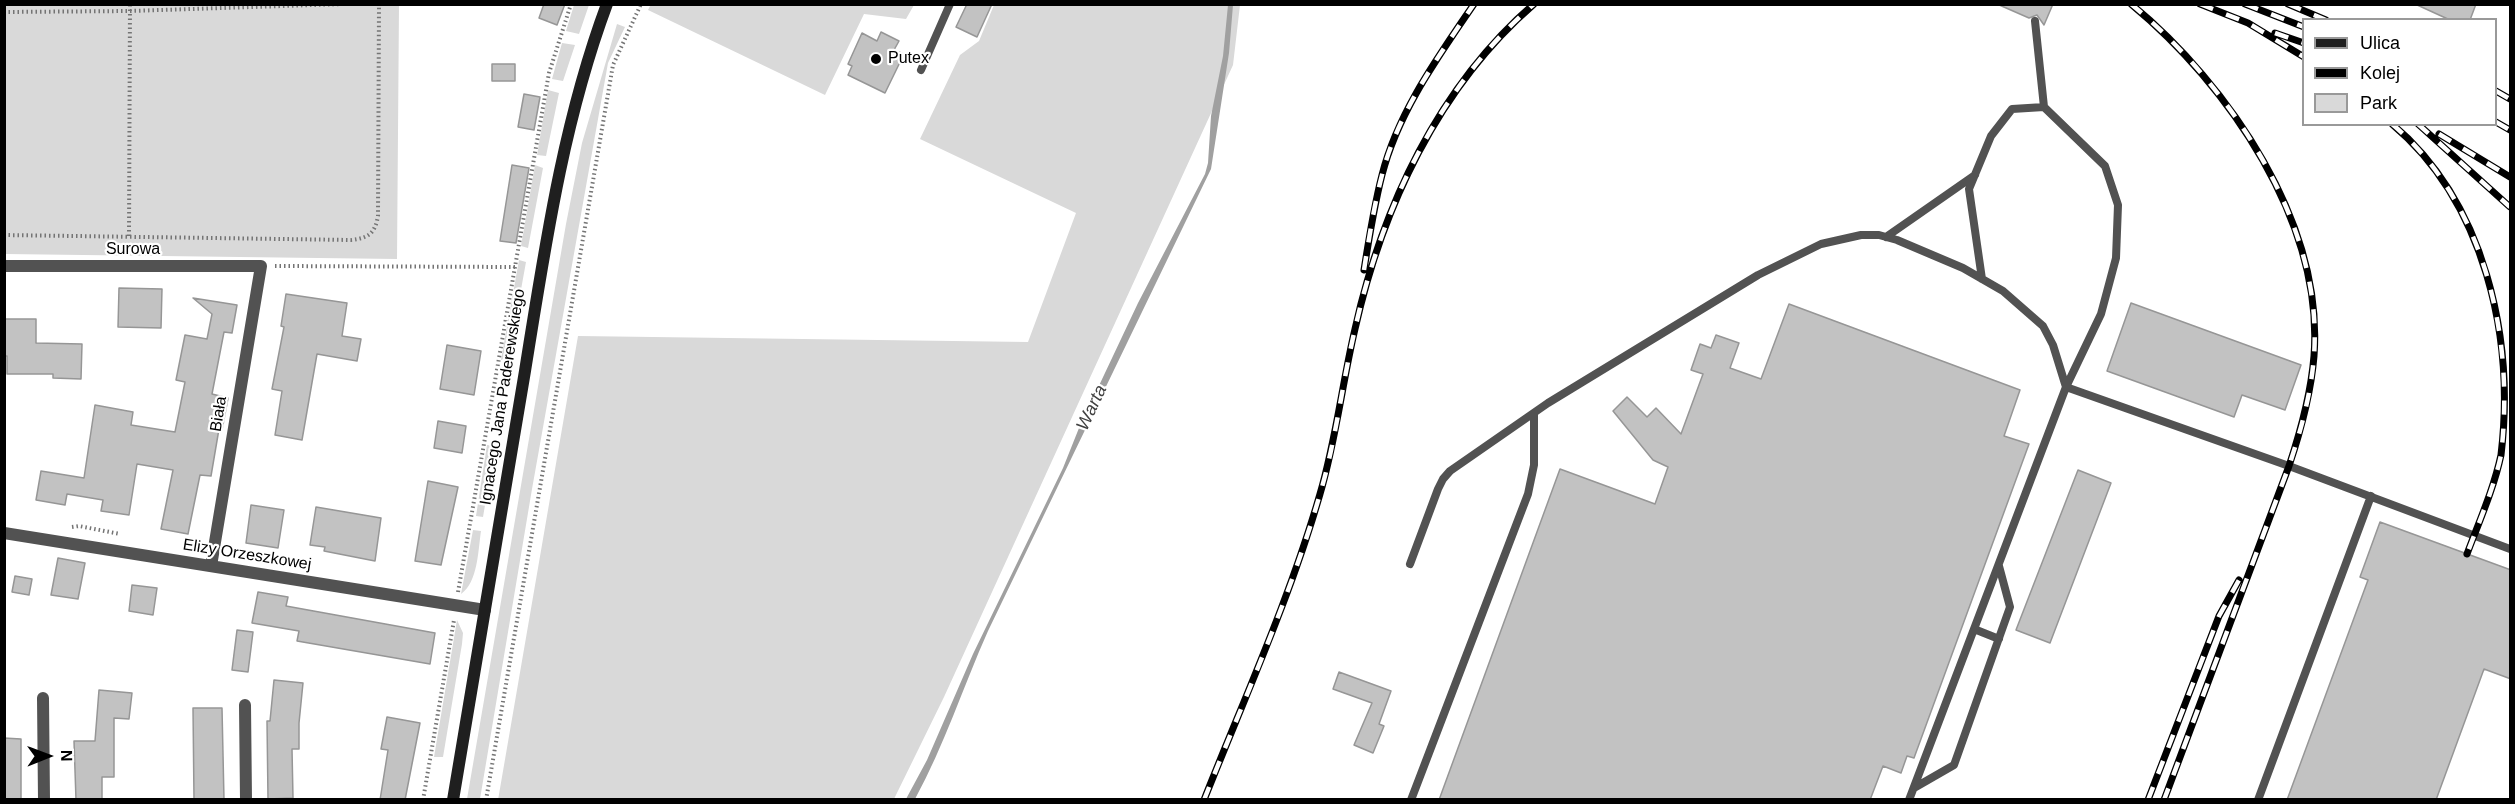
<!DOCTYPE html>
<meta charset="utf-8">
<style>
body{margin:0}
#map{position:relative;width:2515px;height:804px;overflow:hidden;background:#fff;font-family:Arial,sans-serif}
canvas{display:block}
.frame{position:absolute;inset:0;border:6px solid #000;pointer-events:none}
.legend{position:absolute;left:2302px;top:18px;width:195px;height:108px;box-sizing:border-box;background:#fff;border:2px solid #999;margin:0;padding:8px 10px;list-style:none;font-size:18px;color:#000}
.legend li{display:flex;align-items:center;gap:12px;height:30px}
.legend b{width:30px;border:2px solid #999}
.north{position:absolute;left:18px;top:726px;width:60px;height:60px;-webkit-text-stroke:4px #fff;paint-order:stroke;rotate:89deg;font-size:16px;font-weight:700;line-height:24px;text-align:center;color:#000}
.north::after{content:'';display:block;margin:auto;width:21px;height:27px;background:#000;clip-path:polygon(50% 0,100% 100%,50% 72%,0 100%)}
</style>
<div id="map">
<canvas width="2515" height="804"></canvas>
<div class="frame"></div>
<ul class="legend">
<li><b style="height:8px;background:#1f1f1f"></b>Ulica</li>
<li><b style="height:8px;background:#000"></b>Kolej</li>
<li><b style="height:16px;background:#d9d9d9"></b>Park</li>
</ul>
<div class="north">N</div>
</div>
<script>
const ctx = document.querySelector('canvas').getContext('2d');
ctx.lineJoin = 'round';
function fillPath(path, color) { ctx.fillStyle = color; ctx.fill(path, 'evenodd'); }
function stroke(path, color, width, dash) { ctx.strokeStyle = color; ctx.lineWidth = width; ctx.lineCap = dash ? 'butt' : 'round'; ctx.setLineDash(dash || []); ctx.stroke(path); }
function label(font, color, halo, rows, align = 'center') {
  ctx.font = font + ' Arial,sans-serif'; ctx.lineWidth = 4.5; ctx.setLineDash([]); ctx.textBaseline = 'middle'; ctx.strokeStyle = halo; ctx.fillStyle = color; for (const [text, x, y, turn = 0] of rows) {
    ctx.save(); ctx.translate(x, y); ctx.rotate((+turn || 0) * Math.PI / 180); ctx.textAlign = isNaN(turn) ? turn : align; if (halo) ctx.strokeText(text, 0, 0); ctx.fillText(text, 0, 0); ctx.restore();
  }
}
fillPath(new Path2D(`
 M5,4L399,5L397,259L5,254Z
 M651,4H914V5L906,19L864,14L825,95L648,10Z
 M574,5H589L579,34L566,31Z
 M994,5H1240L1233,65L944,697L894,799L498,800L578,336L1028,342L1076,213L920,139L960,55L979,41Z
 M617,24L625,27L608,63L532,489L480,799H467L566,224L582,143Z
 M562,43L575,45L563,81L552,79Z
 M548,90L559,93L546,156L537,155Z
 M535,165L543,168L528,248L521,246Z
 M519,260L526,262L509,356L501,360Z
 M487,445L495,446L483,517L476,516Z
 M473,530L481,531C478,551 478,582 461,594Z
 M457,620L463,633L462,644L443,757H434Z`), '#d9d9d9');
fillPath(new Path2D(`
 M1228,5H1233L1229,53L1211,169L988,631C963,687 944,746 915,799H906L927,760L973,654L1063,468L1079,428L1138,303L1205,174L1208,163L1211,116L1223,56Z`), '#a0a0a0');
const building = new Path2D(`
 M544,4H565L557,25L539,18Z
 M967,4H992L977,37L956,27Z
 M1997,4H2053L2044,25L2037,15L2029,18Z
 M2415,4H2476L2470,20H2450Z
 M881,32L899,41L894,50L904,54L885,93L848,75L852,66L848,64L862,33L877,41Z
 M492,64H515V81H492Z
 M524,94L540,97L534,130L518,127Z
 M512,165L529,168L516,243L500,241Z
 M119,288L162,289L161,328L118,327Z
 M286,294L347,303L342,336L361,339L357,361L317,354L302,440L275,435L282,391L272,389L284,327L281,326Z
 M193,298L237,305L232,333L224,332L212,394L228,398L222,430L219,429L211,476L200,475L188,534L161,529L173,470L137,464L129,515L101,511L103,500L67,494L65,505L36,500L41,471L84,478L95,405L133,412L131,425L175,432L185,382L176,380L185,335L207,339L212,314Z
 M2131,303L2301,365L2285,410L2242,395L2234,417L2107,371Z
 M1789,304L2020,390L2004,436L2029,444L1914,758L1907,756L1901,773L1883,766L1870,800H1439L1560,469L1655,504L1668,467L1653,460L1613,411L1627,397L1647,417L1656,408L1681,434L1703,374L1691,370L1700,344L1711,348L1716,335L1739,343L1730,368L1761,379Z
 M4,319H36V343L82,344L81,379L53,378V374H7V356H4Z
 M447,345L481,351L474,395L440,389Z
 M438,421L466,426L462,453L434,448Z
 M2078,470L2111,483L2050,643L2016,630Z
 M428,481L458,487L441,565L415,561Z
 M251,505L284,510L278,548L246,543Z
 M316,507L381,518L375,561L324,551L325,547L310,545Z
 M2380,522L2511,570V679L2484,669L2436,800H2287L2368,580L2360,577Z
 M58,558L85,563L78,599L51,595Z
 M15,576L32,579L29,595L12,592Z
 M132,585L157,588L153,615L129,611Z
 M258,592L288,597L286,606L435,633L430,664L297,641L299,631L252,623Z
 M237,630L253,632L248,672L232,670Z
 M1339,672L1391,691L1379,724L1384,726L1373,753L1354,745L1372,703L1333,689Z
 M274,680L303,683L299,723V749H292L293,798L268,799L267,721H270Z
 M99,690L132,693L129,719L114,718V777H102V800H76L74,741H95Z
 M193,708H222L224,800H194Z
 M387,717L420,723L405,800H380L388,750L381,749Z
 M4,738L21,739V800H4Z`);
fillPath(building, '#c2c2c2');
stroke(building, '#969696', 1.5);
stroke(new Path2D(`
 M4,12L130,11L344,4
 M4,235L351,240C369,238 375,233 378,216L379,4
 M129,236L130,4
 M275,266L515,267
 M72,527L79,526L120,534
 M458,592L549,73L571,4
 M423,800L454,620
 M486,800L613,65L641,4`), '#747474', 4, [1.5, 3]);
stroke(new Path2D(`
 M2035,21L2044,107
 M921,70L950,4
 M1886,237L1975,175
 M1982,279L1969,189L1991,136L2012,109L2044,107L2105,166L2118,205L2116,258L2101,314L2066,387
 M1410,564L1438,489L1443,479L1450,471L1548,403L1758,275L1821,244L1861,235H1879L1897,240L1963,268L2003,291L2043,326L2053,345L2066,387
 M1974,629L1999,639
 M1914,788L1954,765L2010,607L1999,566
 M1411,800L1528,494L1534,465V413
 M1909,800L2066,387L2289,466L2510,549
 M2258,800L2371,496`), '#525252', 8);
stroke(new Path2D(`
 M4,266H261L211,566
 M4,533L485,610
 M43,698L44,800
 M245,705L246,800`), '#525252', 12);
stroke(new Path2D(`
 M453,800C477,656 501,514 525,371C545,247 563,122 607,4`), '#1f1f1f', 12);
const rail = new Path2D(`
 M2131,4C2229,85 2324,223 2314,356C2311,394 2301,430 2289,466L2164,800
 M2200,4L2248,23L2304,57
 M2245,4L2304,27
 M2288,4L2326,20
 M2275,33L2304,43
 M2496,91L2510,99
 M2496,122L2510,130
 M2392,124C2485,202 2515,338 2501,455C2494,488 2479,522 2467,554
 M2418,124L2510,207
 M2439,134L2510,177
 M1364,270C1369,238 1374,206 1382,175C1398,112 1438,57 1474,4
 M1204,800C1244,699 1290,598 1320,494C1336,440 1342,384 1355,329C1382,208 1438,87 1534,4
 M2148,800L2219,616L2239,580`);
stroke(rail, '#000', 7);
stroke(rail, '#fff', 4.5, [14]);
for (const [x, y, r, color] of [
 [876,59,6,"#000"]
]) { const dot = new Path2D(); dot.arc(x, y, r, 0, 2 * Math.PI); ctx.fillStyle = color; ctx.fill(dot); stroke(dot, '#fff', 2); }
label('16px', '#000', '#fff', [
 ["Putex",888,59]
], 'left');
label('16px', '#000', '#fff', [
 ["Surowa",133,250],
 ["Ignacego Jana Paderewskiego",503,397,-81],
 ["Biała",219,414,-81],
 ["Elizy Orzeszkowej",247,555,9]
]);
label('italic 18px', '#414141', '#fff', [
 ["Warta",1092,408,-65]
]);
</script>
